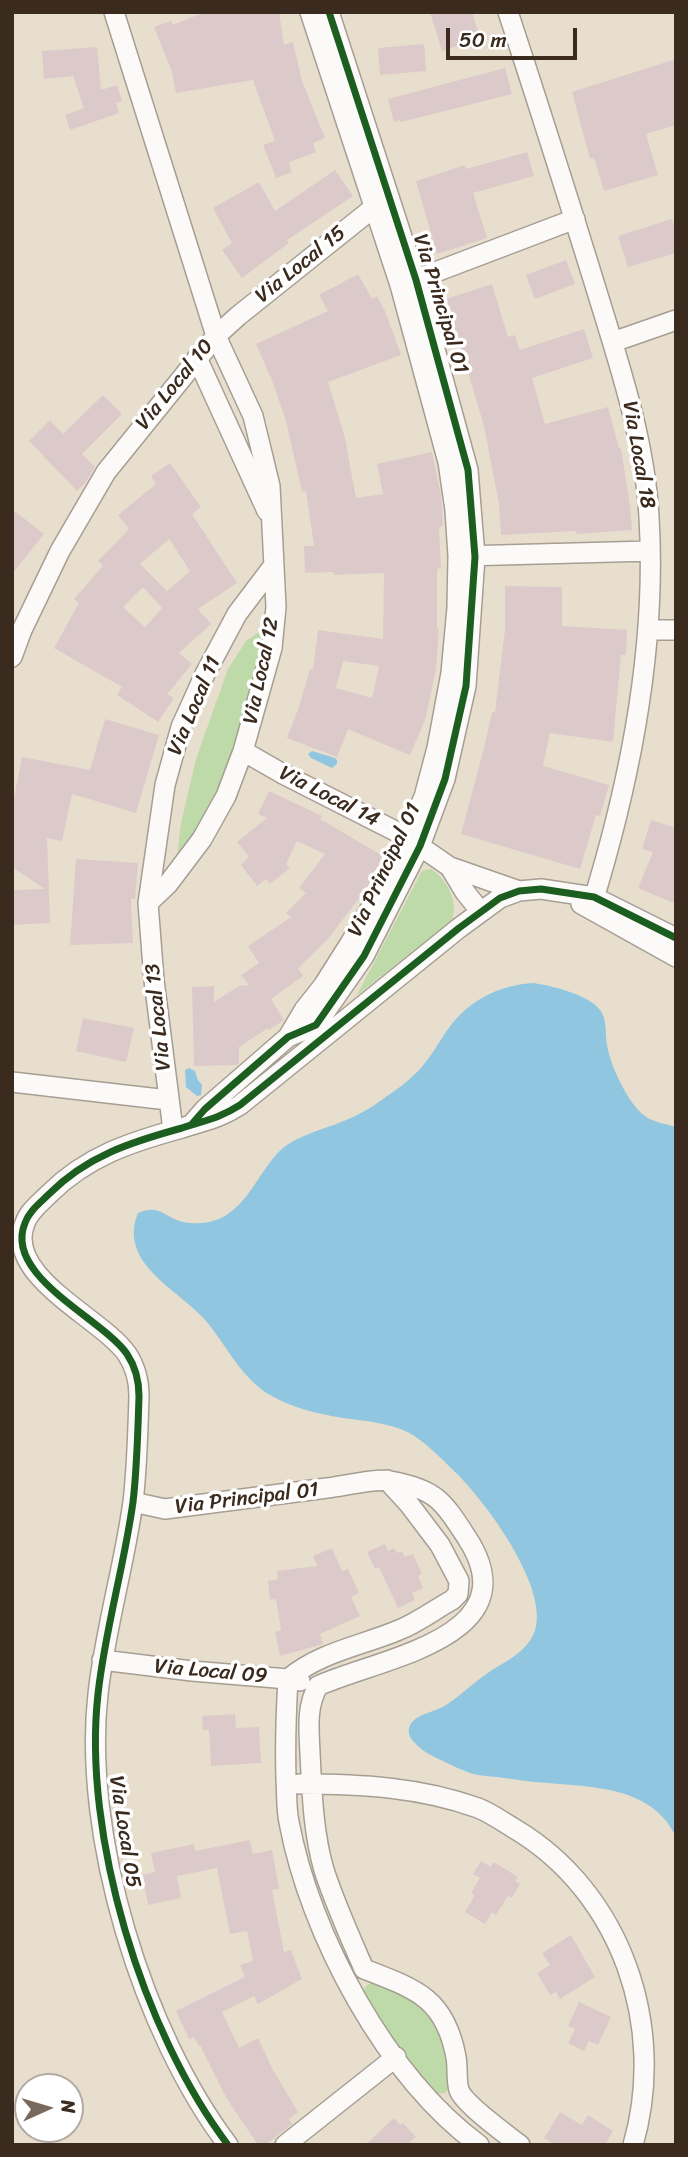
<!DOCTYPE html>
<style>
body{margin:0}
#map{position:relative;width:688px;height:2157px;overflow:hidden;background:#e8dece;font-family:Sriracha,sans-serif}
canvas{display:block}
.frame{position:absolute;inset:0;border:14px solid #3b2a1e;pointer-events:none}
.north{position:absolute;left:14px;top:2073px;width:70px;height:70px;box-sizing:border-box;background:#fff;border:2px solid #b1aaa5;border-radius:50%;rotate:86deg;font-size:19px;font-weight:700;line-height:28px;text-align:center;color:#3b2a1e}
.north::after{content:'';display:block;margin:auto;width:24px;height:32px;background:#78695c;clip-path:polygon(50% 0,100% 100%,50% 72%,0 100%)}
.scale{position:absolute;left:446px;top:28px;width:131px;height:32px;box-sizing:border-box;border:4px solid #3b2a1e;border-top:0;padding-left:9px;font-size:21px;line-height:24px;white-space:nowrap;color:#3b2a1e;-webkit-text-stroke:5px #fff;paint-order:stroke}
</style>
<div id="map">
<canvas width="688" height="2157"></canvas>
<div class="frame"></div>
<div class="north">N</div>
<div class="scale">50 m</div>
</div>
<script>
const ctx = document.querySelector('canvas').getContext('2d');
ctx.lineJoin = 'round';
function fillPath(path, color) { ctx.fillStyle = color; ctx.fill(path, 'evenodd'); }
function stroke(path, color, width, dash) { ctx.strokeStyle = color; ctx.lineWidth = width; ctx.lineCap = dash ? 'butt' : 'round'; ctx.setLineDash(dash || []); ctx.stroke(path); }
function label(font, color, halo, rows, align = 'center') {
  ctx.font = font + ' Sriracha,sans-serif'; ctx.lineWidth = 7; ctx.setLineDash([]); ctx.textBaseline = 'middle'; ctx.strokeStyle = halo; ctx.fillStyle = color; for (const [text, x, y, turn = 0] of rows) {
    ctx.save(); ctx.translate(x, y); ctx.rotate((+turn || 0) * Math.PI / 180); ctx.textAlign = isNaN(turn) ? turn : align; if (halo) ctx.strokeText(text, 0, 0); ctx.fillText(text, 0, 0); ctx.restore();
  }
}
fillPath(new Path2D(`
 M266,627L254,696L216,796L195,834L177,857L181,823L196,759L228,669L246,641Z
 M431,869C448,881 458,900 452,921L357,995L422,871Z
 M370,1983C385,1987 418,2002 428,2014C444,2033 451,2064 450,2087L445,2093L436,2094L398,2048L366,1997L364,1988Z`), '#bedaa8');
fillPath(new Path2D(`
 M312,751L335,758L337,760V764L332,768L311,758L308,754Z
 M534,983C552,986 593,995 602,1013C607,1022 605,1035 607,1045C610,1065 628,1104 645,1116C652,1122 667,1124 676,1127V1837C653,1787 594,1787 547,1783C530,1782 514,1779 497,1777C489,1776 479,1776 470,1773C462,1770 453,1766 445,1762C434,1757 421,1751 413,1741C408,1736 407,1728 412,1722C420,1713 436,1712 446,1705C460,1696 472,1684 485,1675C500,1664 518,1657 529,1642C562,1602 484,1499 454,1471C442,1459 427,1444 413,1435C393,1423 365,1421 343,1418C319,1414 292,1408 270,1395C241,1378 227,1346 206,1321C180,1290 117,1264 138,1213C157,1205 161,1213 177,1220C189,1225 207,1224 219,1219C250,1205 259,1169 283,1148C299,1135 322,1130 341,1122C355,1117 371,1108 383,1099C396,1090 409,1081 420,1069C431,1057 439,1042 448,1029C469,1000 499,985 534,983Z
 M189,1068L195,1071L198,1080L202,1085L201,1095L197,1096L186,1087L185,1070Z`), '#91c6e0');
fillPath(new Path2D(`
 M205,12H279L284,45L293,42L302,81L325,138L313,143L316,152L289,162L292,172L276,178L263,145L275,141L253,80L176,93L172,72L154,27L171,21L173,25Z
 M430,12H472L480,39L442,51Z
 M424,44L426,71L380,75L378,48Z
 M97,47L101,90L117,85L122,101L116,103L119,113L70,130L65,115L84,108L73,76L44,79L42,51Z
 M676,59V125L646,134L658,175L604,191L594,158L590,159L572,92Z
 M505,68L512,94L401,122L399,120L394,122L388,99Z
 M527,152L534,176L473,193L487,238L437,254L416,181L465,165L466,169Z
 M335,170L353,196L287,240L289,243L242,278L222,250L232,243L213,208L259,182L275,211Z
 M672,219L676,233V253L628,267L618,236Z
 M566,260L575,284L535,299L526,275Z
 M358,274L372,299L377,296L385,311L401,355L328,382L345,438L356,498L383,494L377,464L432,452L441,496L443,526L439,527L441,568L437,569V629H439L436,670L425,720L410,755L348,729L337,757L287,738L299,707L310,669L313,670L318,630L383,639L384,573L334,575L333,572L305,573L304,546H314L306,491L302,492L286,421L273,383L256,344L328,311L319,295ZM343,661L379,666L372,698L336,688Z
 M492,284L508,337L515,335L520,350L584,329L593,358L532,378L545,424L608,407L619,448H621L630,506L632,530L576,534V531L501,535L499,504L484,426L446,299Z
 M103,395L122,414L82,454L95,467L85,483L77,491L29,441L50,420L63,434Z
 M170,463L201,507L192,514L237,583L198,609L211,624L179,653L192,664L167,694L174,698L158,722L117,695L122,687L54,648L79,603L74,599L103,566L98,561L129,529L118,515L156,484L151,476ZM169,539L190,571L167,591L140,564ZM143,587L162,608L145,627L123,607Z
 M12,509L44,534L12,574Z
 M505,586L562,587V626L627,630L626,655H621L613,742L550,733L543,766L609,785L600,816L596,815L580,869L461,834L485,744L492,712H495L505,630Z
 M105,719L159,735L136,813L72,794L62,841L47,838L50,923L12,925V890L45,889L12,867V798H14L22,757L90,770Z
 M269,791L322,816L320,819L383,856L367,888L327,940L298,968L303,976L271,999L284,1020L269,1030L268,1028L239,1047V1063L237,1065L194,1066L192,987L214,986V1002L239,986L249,985L241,975L259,963L248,946L291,917L286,913L306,893L299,888L325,854L297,841L286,864L290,868L270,884L266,879L257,886L241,865L249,857L237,842L267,818L258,814Z
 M651,820L676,828V904L638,888L653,852L642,849Z
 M76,859L138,863L135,899H131L133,943L70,945Z
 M83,1018L134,1028L126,1062L76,1051Z
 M385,1544L388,1551L394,1548L397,1553L402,1551L405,1557L413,1554L422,1574L418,1576L423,1588L412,1593L415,1600L398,1608L379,1567L375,1569L367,1552Z
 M332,1548L342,1571L348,1569L359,1593L351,1597L360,1616L320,1634L323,1644L280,1656L275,1632L281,1630L276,1599L270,1600L268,1581L278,1579L277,1571L317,1566L313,1556Z
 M235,1714L236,1728L259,1727L261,1763L211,1766L209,1730H203L202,1716Z
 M250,1840L253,1854L272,1850L279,1889L272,1890L284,1952L291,1950L302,1979L258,2004L254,1996L222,2012L239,2048L258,2038L273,2070L298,2112L289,2119L292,2124L265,2145H258L227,2099L200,2045L199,2046L194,2037L189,2039L176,2011L245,1977L240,1965L253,1961L247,1931L230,1934L217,1868L177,1876L181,1898L148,1905L142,1875L155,1872L151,1853L194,1844L195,1851Z
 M481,1861L491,1867L494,1862L518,1877L515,1881L520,1884L512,1898L508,1896L496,1915L492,1912L485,1924L465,1912L475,1895L471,1893L480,1878L473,1874Z
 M571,1935L595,1977L560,1999L556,1992L550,1995L537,1973L550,1965L542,1953Z
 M579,2002L611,2017L598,2045L589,2041L584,2051L568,2043L575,2029L568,2026Z
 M560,2112L582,2125L588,2115L613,2131L605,2145H555L544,2138Z
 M394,2118L400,2125L403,2123L416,2137L407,2145H365Z`), '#dccaca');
const minor = new Path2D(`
 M508,12C539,106 569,201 598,295C620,367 645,441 649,517C657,649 630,783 591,908
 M404,284L575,219
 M613,342L676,320
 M197,358L267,511
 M463,556L650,551
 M649,630H676
 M12,657L22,630L60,551L106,472L216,336L114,12
 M243,751L283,774L405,836L450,867L519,891
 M450,867L465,892L481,912
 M148,903L168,884L202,839L226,796L243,751L272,648L276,607L270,486L253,416L216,336L238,316L382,201
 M581,904L676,957
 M288,1037L304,1010L323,986L349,945L380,892L424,797L437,748L451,673L457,608L458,556L455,510L448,462L400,285L310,12
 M12,1082L168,1100
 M191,1125L205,1109L288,1037L316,1025L364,956L420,846L445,779L466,686L475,557L468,470L416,280L329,12
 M173,1130L154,980L148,903L165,785L181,727L205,674L237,614L274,565
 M387,1480L409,1504L440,1545L459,1581L458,1594L452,1600C434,1610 417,1623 399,1630C361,1646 320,1652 288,1679C286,1713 285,1745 286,1779C287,1793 286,1808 289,1822C310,1935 386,2076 479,2145
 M133,1502L165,1509C219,1502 273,1495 327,1488C345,1486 374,1478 390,1481C436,1489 443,1501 467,1538C532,1638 379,1658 318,1686C306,1707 309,1730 310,1753C312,1792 313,1832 324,1870C335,1904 350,1937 364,1969C416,1989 445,1998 456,2057C458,2068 456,2080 459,2090C464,2104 507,2135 520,2145
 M102,1660L192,1671L288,1679L300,1681
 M299,1784C360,1784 420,1787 478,1808C491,1813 503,1822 515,1829C622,1893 667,2027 633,2145
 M228,2145C143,2033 82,1835 98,1694C105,1630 124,1567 133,1502C137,1469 138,1429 139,1396C139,1381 135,1366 127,1354C102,1318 3,1276 25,1223C29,1211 40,1203 49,1194C87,1156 131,1142 182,1128C206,1120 218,1119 240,1105L459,928L500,898L519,891L541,889L594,897L676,938
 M285,2145L396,2057`);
stroke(minor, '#a69e93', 22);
stroke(minor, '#fcfaf8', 19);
stroke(new Path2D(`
 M191,1125L205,1109L288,1037L316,1025L364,956L420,846L445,779L466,686L475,557L468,470L416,280L329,12
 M228,2145C143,2033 82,1835 98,1694C105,1630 124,1567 133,1502C137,1469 138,1429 139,1396C139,1381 135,1366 127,1354C102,1318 3,1276 25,1223C29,1211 40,1203 49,1194C87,1156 131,1142 182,1128C206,1120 218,1119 240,1105L459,928L500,898L519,891L541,889L594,897L676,938`), '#1b5e20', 7);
label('21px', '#3b2a1e', '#fff', [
 ["Via Local 15",301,265,-39],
 ["Via Principal 01",440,304,73],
 ["Via Local 10",175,385,-51],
 ["Via Local 18",638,455,80],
 ["Via Local 12",262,671,-78],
 ["Via Local 11",195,706,-67],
 ["Via Local 14",329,797,27],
 ["Via Principal 01",385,870,-65],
 ["Via Local 13",159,1017,-96],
 ["Via Principal 01",247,1499,-7],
 ["Via Local 09",211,1672,5],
 ["Via Local 05",124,1832,81]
]);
</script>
